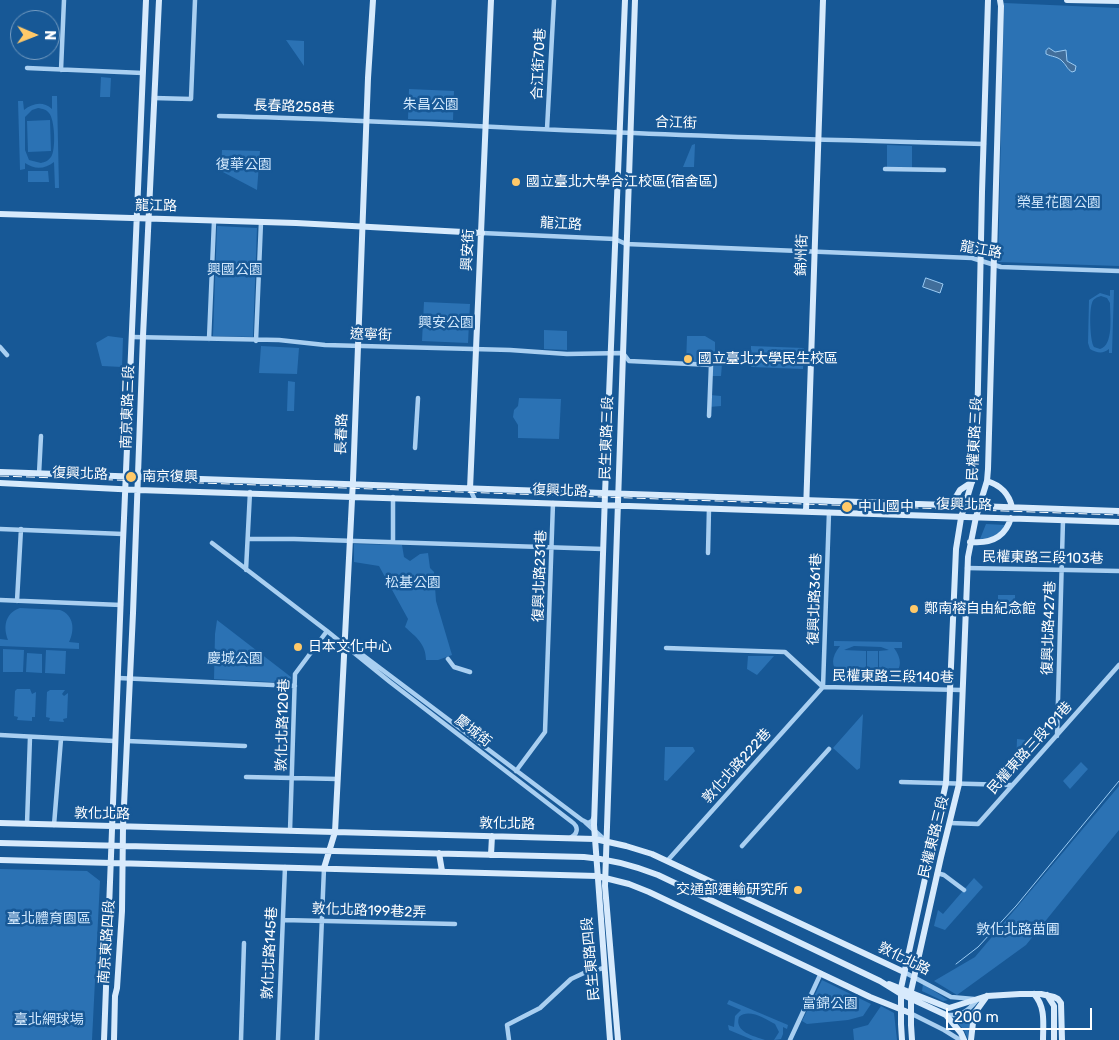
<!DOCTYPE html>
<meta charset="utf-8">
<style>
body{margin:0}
#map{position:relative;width:1119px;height:1040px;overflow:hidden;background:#175896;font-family:Rubik,sans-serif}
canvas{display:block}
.north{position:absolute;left:10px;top:10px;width:50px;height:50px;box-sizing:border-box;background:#175896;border:1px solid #749bc0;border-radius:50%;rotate:91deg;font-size:14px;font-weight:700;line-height:20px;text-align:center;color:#fff}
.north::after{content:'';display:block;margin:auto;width:18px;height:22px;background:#ffc969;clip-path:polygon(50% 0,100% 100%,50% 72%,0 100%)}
.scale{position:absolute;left:946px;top:1008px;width:146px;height:22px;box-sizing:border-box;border:2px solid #fff;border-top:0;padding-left:6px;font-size:15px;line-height:18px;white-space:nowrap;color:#fff;-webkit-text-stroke:4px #175896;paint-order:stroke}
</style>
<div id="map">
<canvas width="1119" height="1040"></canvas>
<div class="north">N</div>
<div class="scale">200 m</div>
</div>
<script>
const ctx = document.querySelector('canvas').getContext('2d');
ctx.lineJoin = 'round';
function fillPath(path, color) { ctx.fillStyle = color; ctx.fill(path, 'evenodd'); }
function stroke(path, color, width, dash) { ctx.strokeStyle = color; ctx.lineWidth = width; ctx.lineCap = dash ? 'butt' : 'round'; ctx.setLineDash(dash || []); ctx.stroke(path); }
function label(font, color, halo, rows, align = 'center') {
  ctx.font = font + ' Rubik,"Noto Sans TC",sans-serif'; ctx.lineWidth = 5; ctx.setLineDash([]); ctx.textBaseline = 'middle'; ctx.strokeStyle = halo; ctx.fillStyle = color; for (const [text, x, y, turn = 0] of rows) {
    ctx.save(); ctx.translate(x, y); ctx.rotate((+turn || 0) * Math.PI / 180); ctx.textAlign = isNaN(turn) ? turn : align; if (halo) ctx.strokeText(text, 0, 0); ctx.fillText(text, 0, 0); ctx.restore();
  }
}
fillPath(new Path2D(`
 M1004,3L1119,8V266L998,262Z
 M286,40L304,41V66Z
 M101,77L111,78L110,97H100Z
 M409,89L454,91L453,120L408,119Z
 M52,96H57L59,188H55L54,162C45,169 35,170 25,163V169L20,170L18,101H23L24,110C33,103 43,101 52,109ZM38,108C43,109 46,109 49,113C55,120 56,150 51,157C48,161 45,162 41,163L29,160L25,150V117L32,110Z
 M50,120L51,151L28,152L27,121Z
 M695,144L694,167H683L692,145Z
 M887,145L912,146V168L887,167Z
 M222,150L260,151L257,190L221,171Z
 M28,171H48L49,182H28Z
 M217,226L257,228L253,337L213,336Z
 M1110,290H1114L1112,353H1109V349C1103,354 1097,353 1090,349L1088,343L1089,300L1100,293L1110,296ZM1101,296L1107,298L1110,303C1110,316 1114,345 1100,349L1094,347C1090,341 1089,311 1092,303C1093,299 1097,297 1101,296Z
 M424,302L470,304L468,343L422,341Z
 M544,330L567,331V350L544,349Z
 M108,336L123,338L122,367L102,366L96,343Z
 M687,336H705L715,342V353H711V364L712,362L722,364L721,376H711V365L686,364Z
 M261,346L299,348L297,374L259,373Z
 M751,346L804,348L803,369L751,367Z
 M288,381L295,382L294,411H287Z
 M710,395L721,396V406L709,407Z
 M519,398L561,399L559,439L518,438V425L513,417L514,410L518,406Z
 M986,524L1005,525C999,535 991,539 980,539Z
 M354,544L402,545L404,557L410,561L420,554L428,553L430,568L434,572L436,601L452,655L438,660H426C426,644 416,637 405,627L408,619L379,566L354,562Z
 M998,595H1015V615H998Z
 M20,608L60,610C74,615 75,630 69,642L79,643V649L0,646V639L8,640C3,627 5,613 20,608Z
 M217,620L291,677V683L214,679L215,634Z
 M834,641L902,642V648H894C928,695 803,691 840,646H834ZM854,646L881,647L889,650L879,651V672H889C879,678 854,678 844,672L866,671V651L844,650Z
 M3,649L24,650L23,672H3Z
 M46,650L66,651L65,674L45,673Z
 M867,651H878V672L867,671Z
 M27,653L42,654V673L26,672Z
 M748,656H774L757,675L747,669Z
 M17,689H30L32,694L36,692L35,717H32V721L17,720L18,717L14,716L15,691Z
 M50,690H65L62,694L64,696L68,693L67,718L63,719L64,722L49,721L50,718L46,717L47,692Z
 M863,714L860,768L857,770L833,748Z
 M1017,739L1043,742L1020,770L1016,769Z
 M665,747H693L695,751L667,781L664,780Z
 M1081,762L1088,769L1070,789L1063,781Z
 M1119,786V830L1026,945L957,995L934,981L975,957Z
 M0,869L87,871L100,881L92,1040H0Z
 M974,878L983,887L945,930L934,926L938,910L943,914Z
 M822,980L871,1004L863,1016L848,1020L807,1024L802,1021Z
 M923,984L948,1000L943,1001L922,991Z
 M729,1000L788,1025L787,1029L783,1027V1034L781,1039L774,1040L779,1032L775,1024C765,1019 749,1008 739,1017C734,1032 754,1036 765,1040H753L729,1030L728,1025L734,1027L735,1016L741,1010L727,1004Z
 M881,1006L894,1013L897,1040H854L853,1029L868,1025Z
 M971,1011L968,1039L964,1030L954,1019L964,1017Z`), '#2b72b4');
const water = new Path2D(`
 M1049,48L1055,52L1066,50L1067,61L1076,66L1075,71L1072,72C1067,69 1067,66 1063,62C1058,56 1052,57 1046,54V51Z
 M926,278L943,284L940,293L923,287Z`);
fillPath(water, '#416e9b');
stroke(water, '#9bcbf3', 1);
stroke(new Path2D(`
 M956,964L978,947L1016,906L1119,781`), '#9bcbf3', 1);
stroke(new Path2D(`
 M27,68L143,73
 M61,70L64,0
 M154,98L191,99L195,0
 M219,116C358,119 496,128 634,133C750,138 867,141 984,144
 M547,129L554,0
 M885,169L944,170
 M482,233L615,239L626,244L972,258L1001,267L1119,271
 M132,337L279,340L325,345L510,350L567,354L623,353L629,361L711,365L709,416
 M209,339L214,221
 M256,341L261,222
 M0,347L7,355
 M415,448L418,398
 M39,474L41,436
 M470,489L475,500
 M0,529L123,534
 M248,539H294L603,549
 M393,542V497
 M212,543L327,631L390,682L572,822C579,827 578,834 570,838
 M708,553L709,508
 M967,568L1119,571
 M246,570L250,492
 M0,600L121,605
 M17,601L21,529
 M346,645L360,653L582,820L588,823L592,821L594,817
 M666,648L785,652L823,687
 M448,659L454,667L470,672
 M118,678L295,686
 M823,687L829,512
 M823,687L962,690
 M0,735L114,741
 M1057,736L1063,520
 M127,741L245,746
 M516,771L545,732L553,503
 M246,777L338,779
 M901,782L1011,785
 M585,822L605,840
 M950,823L978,824L1119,665
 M27,824L30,737
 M54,825L61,739
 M290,831L295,674L327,631
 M742,846L829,749
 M668,860L823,687
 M937,873L944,875L964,890
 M283,920L455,924
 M904,972L951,997L974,999
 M910,1013L944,1030L960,1040
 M946,1015C962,1016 968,1011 977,1000
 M241,1040L244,943
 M278,1040L285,867
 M317,1040L324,868
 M509,1040L507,1025L540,1008L571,979L586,972L604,968
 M790,1040L821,973`), '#a9cff1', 4.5);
stroke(new Path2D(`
 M1067,0L1119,1
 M0,214L296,223L482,233
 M0,472L1119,511
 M987,481C1000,485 1009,494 1012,507
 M0,483L138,490L1119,522
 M470,489L491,0
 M951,505L960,490L972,482
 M806,511L823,0
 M970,542C990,544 1005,538 1011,518
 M0,823L595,839L626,846L652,854L904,972
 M0,843L584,857C609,859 635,866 658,875L880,981L901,994L946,1015L961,1033L964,1040
 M439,853L442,871
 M491,855L492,836
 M0,860L597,876L629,884L649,892L870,997L910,1013
 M324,868L335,832L353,480L368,78L373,0
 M889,984L949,1008L987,996L1020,994H1041L1054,997L1058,999L1061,1003L1062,1040
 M1034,994C1046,1007 1043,1024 1043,1040
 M1047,995L1054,1006V1040
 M104,1040C116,693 131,347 146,0
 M114,1040L115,996L117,988L122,911L123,827L133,613L143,336L159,0
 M610,1040L594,825L605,494L625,0
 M618,1040L605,886L635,0
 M902,1040L901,1024V988L946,783L956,549L961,518L974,475L977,433L982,192L988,0
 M912,1040L911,1025V991L941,857L959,784L968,557L976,517L987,481L988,469L1001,6L1000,0
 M971,1040L974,1014L987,996`), '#d7eafc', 6);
stroke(new Path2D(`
 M0,476L1119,515`), '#fff', 1, [9, 4]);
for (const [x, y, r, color] of [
 [516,182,5,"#ffc969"],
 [688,359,5,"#ffc969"],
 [131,477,6,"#ffc969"],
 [847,507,6,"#ffc969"],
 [914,609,5,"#ffc969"],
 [298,647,5,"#ffc969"],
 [798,890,5,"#ffc969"]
]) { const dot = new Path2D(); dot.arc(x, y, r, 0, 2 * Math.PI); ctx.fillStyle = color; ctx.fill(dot); stroke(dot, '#175896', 2); }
label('14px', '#fff', '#175896', [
 ["合江街70巷",539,64,-87],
 ["長春路258巷",294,107,2],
 ["合江街",676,123,2],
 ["龍江路",156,206,1],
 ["龍江路",561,224,3],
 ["興安街",468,250,-87],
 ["龍江路",981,250,10],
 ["錦州街",802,255,-88],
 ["遼寧街",371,335,2],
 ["南京東路三段",128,407,-88],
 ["長春路",342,434,-88],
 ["民生東路三段",607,438,-88],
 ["民權東路三段",975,439,-87],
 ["復興北路",80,474,2],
 ["復興北路",560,491,2],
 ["復興北路",964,505,1],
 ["民權東路三段103巷",1043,558,1],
 ["復興北路231巷",540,576,-88],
 ["復興北路361巷",815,599,-88],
 ["復興北路427巷",1049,628,-88],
 ["民權東路三段140巷",893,677,1],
 ["敦化北路120巷",283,725,-88],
 ["慶城街",473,731,38],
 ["民權東路三段191巷",1030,748,-48],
 ["敦化北路222巷",737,766,-48],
 ["敦化北路",102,814,1],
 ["敦化北路",507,824,1],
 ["民權東路三段",934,837,-76],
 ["敦化北路199巷2弄",369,911,2],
 ["南京東路四段",107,942,-86],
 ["敦化北路145巷",270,953,-87],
 ["民生東路四段",591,959,-95],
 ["敦化北路",904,959,26]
]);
label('14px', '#d0e7fc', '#175896', [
 ["朱昌公園",431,105],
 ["復華公園",244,165],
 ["榮星花園公園",1059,203],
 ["興國公園",235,270],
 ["興安公園",446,323],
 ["松基公園",413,583],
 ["慶城公園",235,659],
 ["臺北體育園區",49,919],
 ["敦化北路苗圃",1018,930],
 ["富錦公園",830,1004],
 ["臺北網球場",49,1020]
]);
label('14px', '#fff', '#175896', [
 ["國立臺北大學合江校區(宿舍區)",526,182],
 ["國立臺北大學民生校區",698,359],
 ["南京復興",142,477],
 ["中山國中",858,507],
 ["鄭南榕自由紀念館",924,609],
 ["日本文化中心",308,647],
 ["交通部運輸研究所",788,890,"right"]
], 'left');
</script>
